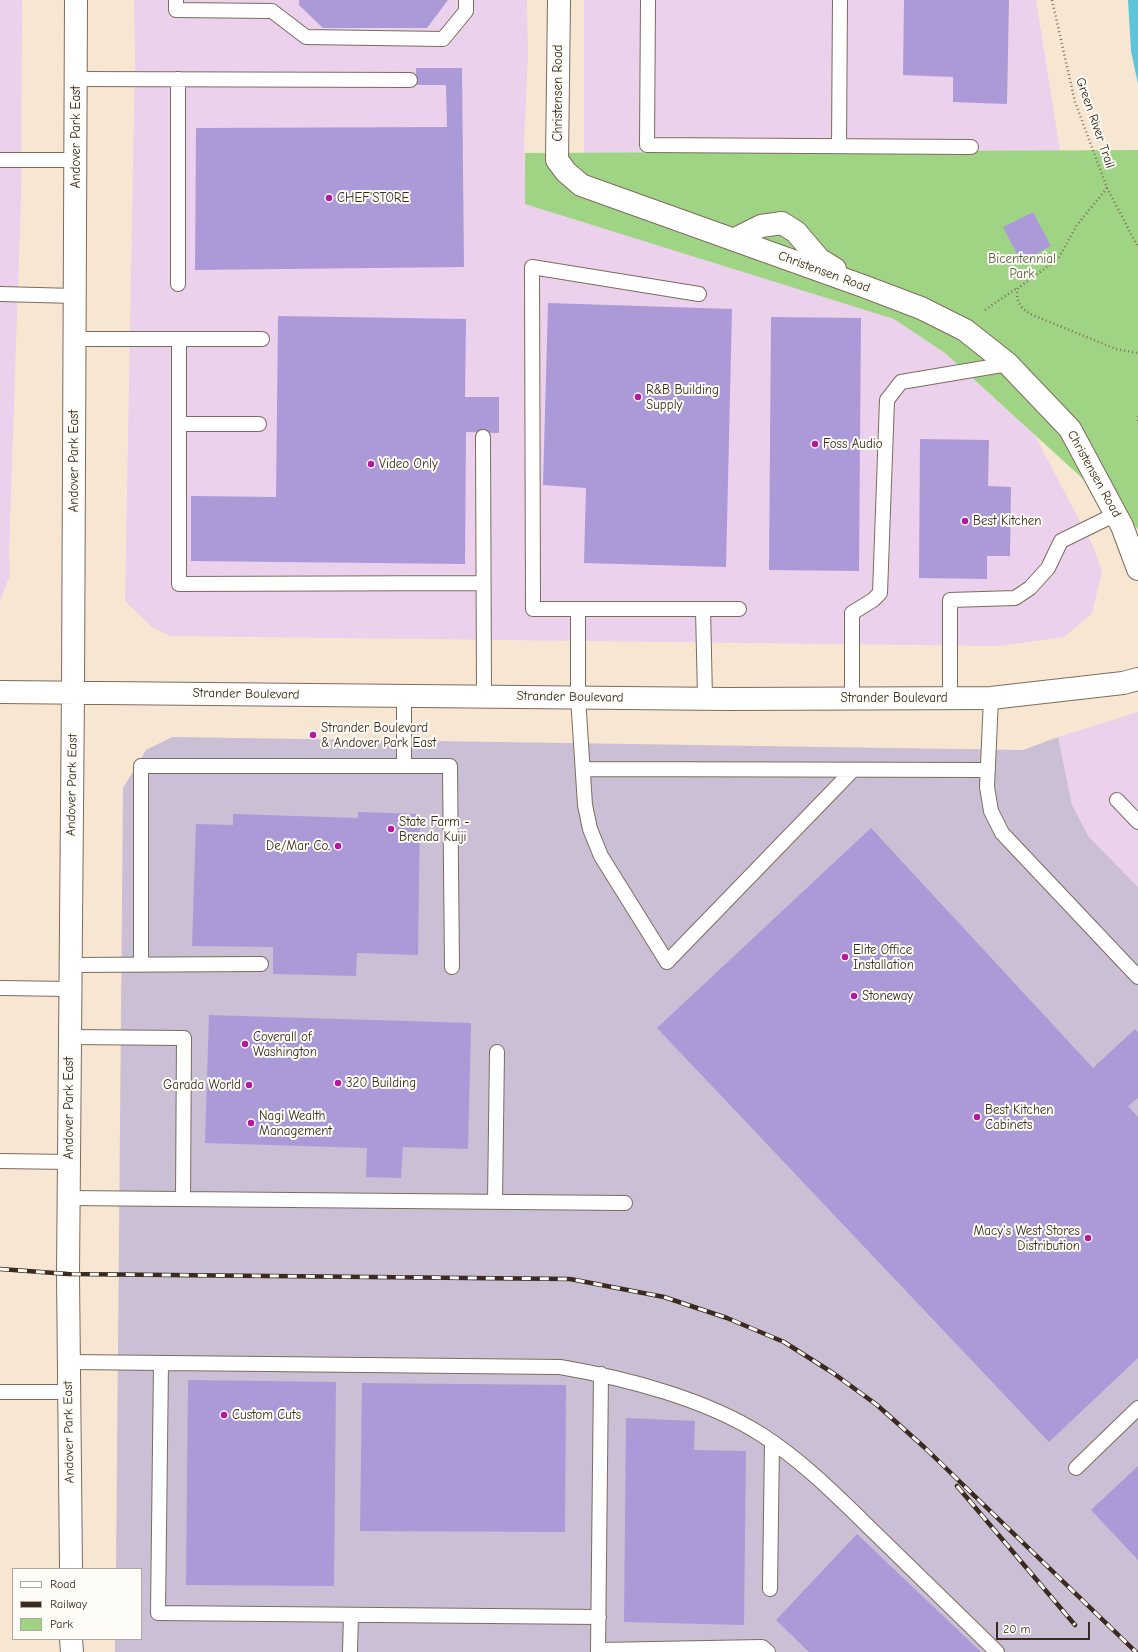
<!DOCTYPE html>
<style>
body{margin:0}
#map{position:relative;width:1138px;height:1652px;overflow:hidden;background:#f7e7d2;font-family:"Comic Neue",sans-serif}
canvas{display:block}
.legend{position:absolute;left:12px;top:1568px;width:130px;height:72px;box-sizing:border-box;background:#fdfcf7;border:1px solid #afa8a0;margin:0;padding:5px 7px;list-style:none;font-size:12px;color:#3b2a1e}
.legend li{display:flex;align-items:center;gap:8px;height:20px}
.legend b{width:20px;border:1px solid #afa8a0}
.scale{position:absolute;left:996px;top:1622px;width:94px;height:18px;box-sizing:border-box;border:2px solid #3b2a1e;border-top:0;padding-left:5px;font-size:12px;line-height:14px;white-space:nowrap;color:#3b2a1e;-webkit-text-stroke:3px #fdfcf7;paint-order:stroke}
</style>
<div id="map">
<canvas width="1138" height="1652"></canvas>
<ul class="legend">
<li><b style="height:5px;background:#fff"></b>Road</li>
<li><b style="height:5px;background:#3b2a1e"></b>Railway</li>
<li><b style="height:11px;background:#a0d485"></b>Park</li>
</ul>
<div class="scale">20 m</div>
</div>
<script>
const ctx = document.querySelector('canvas').getContext('2d');
ctx.lineJoin = 'round';
function fillPath(path, color) { ctx.fillStyle = color; ctx.fill(path, 'evenodd'); }
function stroke(path, color, width, dash) { ctx.strokeStyle = color; ctx.lineWidth = width; ctx.lineCap = dash ? 'butt' : 'round'; ctx.setLineDash(dash || []); ctx.stroke(path); }
function label(font, color, halo, rows, align = 'center') {
  ctx.font = font + ' "Comic Neue",sans-serif'; ctx.lineWidth = 4; ctx.setLineDash([]); ctx.textBaseline = 'middle'; ctx.strokeStyle = halo; ctx.fillStyle = color; for (const [text, x, y, turn = 0] of rows) {
    ctx.save(); ctx.translate(x, y); ctx.rotate((+turn || 0) * Math.PI / 180); ctx.textAlign = isNaN(turn) ? turn : align; if (halo) ctx.strokeText(text, 0, 0); ctx.fillText(text, 0, 0); ctx.restore();
  }
}
fillPath(new Path2D(`
 M0,0H22L21,198L9,553L10,575L0,601Z
 M134,0H527L528,55L524,143L526,204L894,318L945,353L1034,434L1093,546L1102,572L1092,613L1064,637L999,646L170,636L152,627L125,601L135,57Z
 M584,0H1036L1060,151L584,153Z
 M1138,712V887L1089,837L1072,805L1058,737Z`), '#ebd1eb');
fillPath(new Path2D(`
 M172,737L1023,750L1058,737L1072,805L1089,837L1138,887V1652H115V1639H141V1569H116L123,788L146,750Z`), '#cbbfd5');
fillPath(new Path2D(`
 M1138,150V529L945,353L894,319L525,204V153Z`), '#a0d485');
fillPath(new Path2D(`
 M1128,0H1138V84L1131,51Z`), '#5dc5d9');
fillPath(new Path2D(`
 M299,0H448L427,28H323L299,5Z
 M904,0H1009L1007,104L953,102V77L903,75Z
 M416,68H462L464,267L195,270L196,128L447,127L446,85H416Z
 M1033,212L1051,246L1021,262L1003,227Z
 M548,303L732,309L726,567L584,563L586,488L543,485Z
 M278,316L466,319L465,397H499V433L466,432L465,564L191,561V496L276,497Z
 M771,317L861,318L859,571L769,570Z
 M920,439L989,440L988,486L1011,487L1010,556H987V579L919,578Z
 M358,812L420,814L418,955L357,953L356,976L273,974V947L192,946L196,824L233,825V814L358,818Z
 M871,828L1093,1068L1135,1029L1138,1032V1098L1128,1106L1138,1117V1358L1049,1442L657,1028Z
 M209,1015L471,1023L468,1149L403,1147L401,1178L366,1177L367,1148L205,1143Z
 M188,1380L336,1382L334,1586L186,1585Z
 M362,1383L566,1385L565,1532L360,1531Z
 M626,1418L695,1421L694,1450L746,1451L744,1625L624,1622Z
 M1138,1466V1560L1091,1510Z
 M857,1534L981,1652H809L776,1620Z`), '#ac9ad8');
const lane = new Path2D(`
 M176,0V10L272,11L306,37L443,39L466,11V0
 M648,0L647,145L971,147
 M76,79L410,80
 M178,79V284
 M839,146L840,0
 M0,160H75
 M0,294L75,296
 M699,294L532,267L533,609H739
 M74,339H262
 M179,339V584L483,583
 M179,424H259
 M483,437L484,696
 M578,609V697L585,805L590,829L601,856L667,962L853,770
 M703,609L705,698
 M404,695V766
 M950,698V600L1015,598L1030,588L1048,568L1061,541L1116,514
 M991,698L987,787L991,811L1002,833L1138,977
 M852,699V613L873,600L880,593L887,400L901,382L1008,364
 M583,769L988,770
 M1117,800L1138,822
 M70,965L261,964
 M141,965V766H450L452,967
 M0,988L70,989
 M70,1037L184,1038L183,1199
 M0,1161L69,1162
 M68,1198L625,1203
 M495,1202L497,1052
 M69,1362L560,1367C625,1378 706,1399 762,1435C804,1462 840,1499 876,1534C916,1573 957,1613 997,1652
 M161,1363L158,1613L599,1617
 M0,1392H69
 M1076,1468L1138,1408
 M770,1589L772,1442
 M599,1650L762,1647L768,1652
 M350,1652L351,1615
 M598,1652L601,1374`);
const street = new Path2D(`
 M559,0L557,160L566,172L581,185L863,286L921,308L965,330L1008,364L1070,429L1122,526L1138,569
 M735,239L761,226L782,223L796,232L819,259L835,269`);
const secondary = new Path2D(`
 M0,692L727,699L991,698L1123,683L1138,679
 M71,1569L68,1274L73,692L76,0
 M71,1639L72,1652`);
stroke(lane, '#7d6c5d', 16);
stroke(street, '#7d6c5d', 24);
stroke(secondary, '#7d6c5d', 24);
stroke(new Path2D(`
 M1052,0L1075,102L1107,188L1138,247
 M1107,188L1077,225L1058,259L1018,288C1014,302 1023,311 1035,316L1116,349L1138,353
 M985,310L1017,288
 M1138,416V421`), '#7d6c5d', 2.5, [1, 3]);
stroke(lane, '#fff', 14);
stroke(street, '#fff', 22);
stroke(secondary, '#fff', 22);
const rail = new Path2D(`
 M0,1269L68,1274L570,1279L664,1297L727,1318L784,1342L833,1373L877,1405L924,1447L1136,1652
 M957,1486L1075,1625`);
stroke(rail, '#3b2a1e', 4.5);
stroke(rail, '#fdfcf7', 3, [9]);
for (const [x, y, r, color] of [
 [329,198,4,"#b5179e"],
 [638,397,4,"#b5179e"],
 [815,444,4,"#b5179e"],
 [371,464,4,"#b5179e"],
 [965,521,4,"#b5179e"],
 [313,735,4,"#b5179e"],
 [391,829,4,"#b5179e"],
 [338,846,4,"#b5179e"],
 [845,957,4,"#b5179e"],
 [854,996,4,"#b5179e"],
 [245,1044,4,"#b5179e"],
 [338,1083,4,"#b5179e"],
 [249,1085,4,"#b5179e"],
 [977,1117,4,"#b5179e"],
 [251,1123,4,"#b5179e"],
 [1088,1238,4,"#b5179e"],
 [224,1415,4,"#b5179e"]
]) { const dot = new Path2D(); dot.arc(x, y, r, 0, 2 * Math.PI); ctx.fillStyle = color; ctx.fill(dot); stroke(dot, '#fdfcf7', 1.5); }
label('13px', '#3b2a1e', '#fdfcf7', [
 ["Christensen Road",558,93,-90],
 ["Green River Trail",1095,123,71],
 ["Andover Park East",76,137,-90],
 ["Christensen Road",824,272,20],
 ["Andover Park East",74,461,-90],
 ["Christensen Road",1094,474,61],
 ["Strander Boulevard",246,694,1],
 ["Strander Boulevard",570,697,1],
 ["Strander Boulevard",894,698],
 ["Andover Park East",72,785,-89],
 ["Andover Park East",69,1108,-90],
 ["Andover Park East",69,1432,-91]
]);
label('13px', '#3b2a1e', '#fdfcf7', [
 ["CHEF'STORE",337,198],
 ["R&B Building",646,390],
 ["Supply",646,405],
 ["Foss Audio",823,444],
 ["Video Only",379,464],
 ["Best Kitchen",973,521],
 ["Strander Boulevard",321,728],
 ["& Andover Park East",321,743],
 ["State Farm -",399,822],
 ["Brenda Kuiji",399,837],
 ["De/Mar Co.",330,846,"right"],
 ["Elite Office",853,950],
 ["Installation",853,965],
 ["Stoneway",862,996],
 ["Coverall of",253,1037],
 ["Washington",253,1052],
 ["320 Building",346,1083],
 ["Garada World",241,1085,"right"],
 ["Best Kitchen",985,1110],
 ["Cabinets",985,1125],
 ["Nagi Wealth",259,1116],
 ["Management",259,1131],
 ["Macy's West Stores",1080,1231,"right"],
 ["Distribution",1080,1246,"right"],
 ["Custom Cuts",232,1415]
], 'left');
label('13px', '#595d3d', '#fdfcf7', [
 ["Bicentennial",1022,259],
 ["Park",1022,274]
]);
</script>
